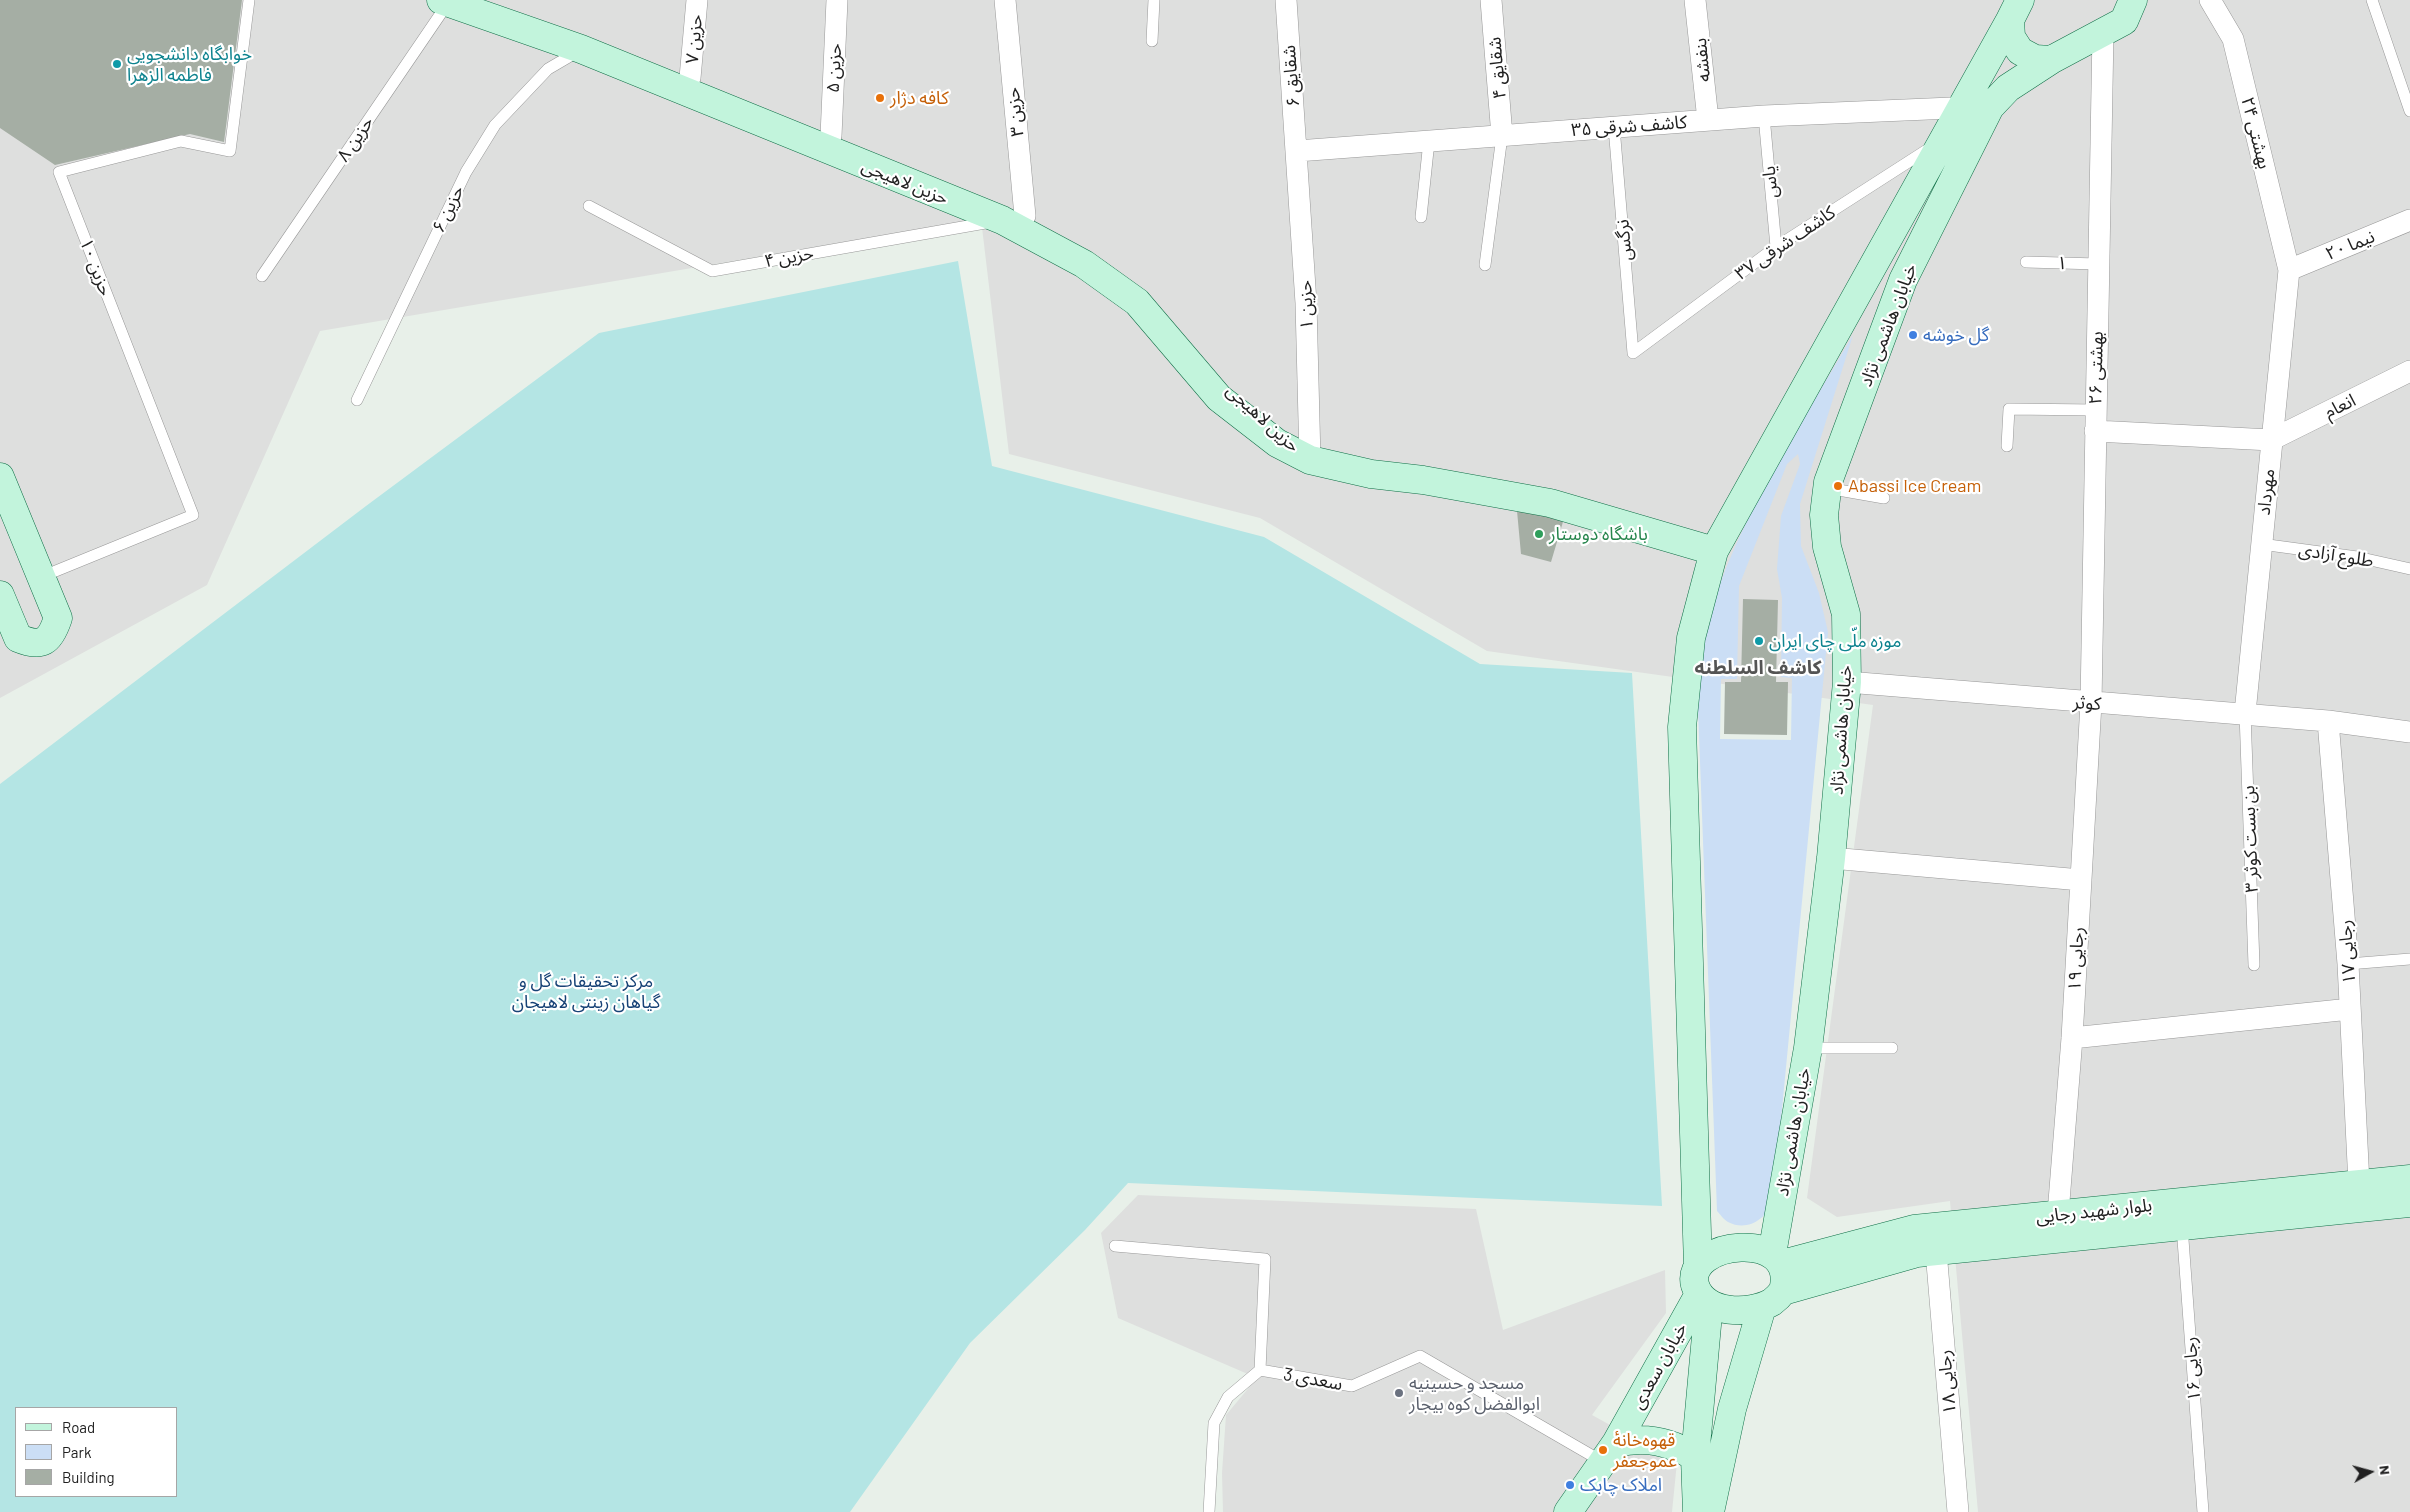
<!DOCTYPE html>
<meta charset="utf-8">
<style>
body{margin:0}
#map{position:relative;width:2410px;height:1512px;overflow:hidden;background:#e8f0e9;font-family:Barlow,sans-serif}
canvas{display:block}
.legend{position:absolute;left:15px;top:1407px;width:162px;height:90px;box-sizing:border-box;background:#fff;border:1px solid #a6a6a6;margin:0;padding:6px 9px;list-style:none;font-size:15px;color:#212121}
.legend li{display:flex;align-items:center;gap:10px;height:25px}
.legend b{width:25px;border:1px solid #a6a6a6}
.north{position:absolute;left:2345px;top:1447px;width:50px;height:50px;-webkit-text-stroke:4px #fff;paint-order:stroke;rotate:83deg;font-size:14px;font-weight:700;line-height:20px;text-align:center;color:#212121}
.north::after{content:'';display:block;margin:auto;width:18px;height:22px;background:#212121;clip-path:polygon(50% 0,100% 100%,50% 72%,0 100%)}
</style>
<div id="map">
<canvas width="2410" height="1512"></canvas>
<ul class="legend">
<li><b style="height:6px;background:#c2f4dc"></b>Road</li>
<li><b style="height:14px;background:#cbdef5"></b>Park</li>
<li><b style="height:14px;background:#a5aea4"></b>Building</li>
</ul>
<div class="north">N</div>
</div>
<script>
const ctx = document.querySelector('canvas').getContext('2d');
ctx.lineJoin = 'round';
function fillPath(path, color) { ctx.fillStyle = color; ctx.fill(path, 'evenodd'); }
function stroke(path, color, width, dash) { ctx.strokeStyle = color; ctx.lineWidth = width; ctx.lineCap = dash ? 'butt' : 'round'; ctx.setLineDash(dash || []); ctx.stroke(path); }
function label(font, color, halo, rows, align = 'center') {
  ctx.font = font + ' Barlow,"Noto Sans Arabic",sans-serif'; ctx.lineWidth = 4.5; ctx.setLineDash([]); ctx.textBaseline = 'middle'; ctx.strokeStyle = halo; ctx.fillStyle = color; for (const [text, x, y, turn = 0] of rows) {
    ctx.save(); ctx.translate(x, y); ctx.rotate((+turn || 0) * Math.PI / 180); ctx.textAlign = isNaN(turn) ? turn : align; if (halo) ctx.strokeText(text, 0, 0); ctx.fillText(text, 0, 0); ctx.restore();
  }
}
fillPath(new Path2D(`
 M0,0H2410V1512H1978L1950,1201L1837,1217L1807,1198L1873,705L1487,651L1260,518L1009,454L981,219L320,331L207,585L0,698Z
 M1138,1195L1476,1209L1503,1330L1665,1270L1666,1313L1592,1415L1677,1462L1672,1512H1223L1222,1473L1226,1415L1257,1378L1118,1318L1101,1233Z`), '#dedfde');
fillPath(new Path2D(`
 M958,261L992,466L1264,537L1480,664L1632,673L1662,1206L1128,1183L1085,1230L970,1343L850,1512H0V784L366,506L599,333ZM16,1408H176V1496H16Z`), '#b4e5e4');
fillPath(new Path2D(`
 M1853,335L1800,504L1801,546L1819,593L1828,632L1773,1202C1766,1219 1747,1232 1728,1222C1724,1220 1720,1214 1717,1211L1698,709C1699,690 1697,667 1701,648C1726,535 1795,435 1853,335ZM1798,454L1800,464L1781,516L1777,569L1782,598L1781,677L1792,678L1791,740L1720,739L1721,679H1737L1739,586L1787,464Z`), '#cbdef5');
fillPath(new Path2D(`
 M0,0H242L224,142L190,134L55,165L0,128Z
 M1516,500L1565,515L1551,562L1521,554Z
 M1743,599L1778,600L1776,682H1788L1787,735L1724,734L1725,682H1741Z`), '#a5aea4');
const lane = new Path2D(`
 M2372,0L2410,111
 M1152,41L1154,0
 M1764,116L1776,247
 M1614,127L1633,353
 M589,206L712,271L991,222
 M1421,217L1429,141
 M2026,262L2098,264
 M1485,265L1502,136
 M262,276L448,3
 M1633,353L1776,247L1930,148
 M357,400L466,172L495,125L548,69L577,52
 M2007,446L2009,409L2096,410
 M1827,488L1884,498
 M2261,544L2357,557L2410,569
 M41,577L193,515L59,172L181,141L230,151L249,0
 M2245,713L2254,965
 M2348,964L2410,959
 M1808,1048H1892
 M2182,1226L2203,1512
 M1115,1246L1265,1259L1260,1370L1228,1397L1214,1423L1209,1512
 M1260,1370L1352,1386L1420,1356L1603,1462`);
const street = new Path2D(`
 M1005,0L1025,216
 M1286,0L1306,303L1310,460
 M1491,0L1502,136
 M1695,0L1708,120
 M2210,0L2233,39L2289,270L2245,713
 M690,78L697,0
 M831,136L837,0
 M1297,151L1764,116L1975,107
 M2289,270L2410,220
 M2095,431L2271,440L2410,371
 M1847,682L2328,721L2410,732
 M2328,721L2348,964L2359,1184
 M1831,858L2081,880
 M2072,1038L2350,1009
 M2058,1214L2072,1038L2091,703L2103,32
 M1936,1251L1958,1512`);
const secondary = new Path2D(`
 M441,0L581,49L1002,220L1084,264L1137,302L1219,398L1277,443L1310,460L1371,474L1423,480L1550,503L1714,551
 M2020,0L2010,20L2011,37L2020,51L2035,59L2051,60L2124,21L2133,0
 M0,477L58,618C50,642 42,648 18,638L0,595
 M1772,1254L1808,1048L1831,858L1847,682L1846,614L1827,547L1824,515L1828,482L1903,280L1990,107L2008,88L2051,60
 M1782,1264L1914,1229L2410,1179
 M1698,1267L1682,727L1691,638L1714,551L2010,20
 M1783,1291C1800,1227 1683,1241 1695,1285C1704,1315 1750,1315 1772,1302C1776,1299 1780,1295 1783,1291L1917,1253L2410,1203
 M1616,1443C1645,1436 1670,1441 1695,1457
 M1568,1512L1616,1443L1699,1294
 M1697,1512L1695,1457L1709,1303
 M1710,1512L1732,1409L1762,1307`);
stroke(lane, '#989898', 12);
stroke(street, '#989898', 22);
stroke(secondary, '#106f47', 29);
stroke(lane, '#fff', 11);
stroke(street, '#fff', 21);
stroke(secondary, '#c2f4dc', 28);
for (const [x, y, r, color] of [
 [117,64,5,"#0f9aa8"],
 [880,98,5,"#e8710a"],
 [1913,335,5,"#3f7fe0"],
 [1838,486,5,"#e8710a"],
 [1539,534,5,"#2e9e5b"],
 [1759,641,5,"#0f9aa8"],
 [1399,1393,5,"#6b7280"],
 [1603,1450,5,"#e8710a"],
 [1570,1485,5,"#3f7fe0"]
]) { const dot = new Path2D(); dot.arc(x, y, r, 0, 2 * Math.PI); ctx.fillStyle = color; ctx.fill(dot); stroke(dot, '#fff', 2); }
label('18px', '#212121', '#fff', [
 ["حزین ۷",694,39,-85],
 ["بنفشه",1702,60,-96],
 ["حزین ۵",834,68,-87],
 ["شقایق ۴",1497,68,-95],
 ["شقایق ۶",1291,76,-94],
 ["حزین ۳",1015,112,-96],
 ["کاشف شرقی ۳۵",1629,126,-4],
 ["بهشتی ۲۴",2256,133,76],
 ["حزین ۸",355,139,-56],
 ["حزین لاهیجی",905,182,22],
 ["یاس",1770,182,-95],
 ["حزین ۶",448,209,-64],
 ["نرگس",1624,240,-95],
 ["کاشف شرقی ۳۷",1785,243,-34],
 ["نیما ۲۰",2350,245,-22],
 ["حزین ۴",789,257,-10],
 ["۱",2062,263,1],
 ["حزین ۱۰",96,267,69],
 ["حزین ۱",1306,305,-92],
 ["خیابان هاشمی نژاد",1888,325,-69],
 ["بهشتی ۲۶",2096,368,-89],
 ["انعام",2340,406,-26],
 ["حزین لاهیجی",1263,418,42],
 ["مهرداد",2266,492,-84],
 ["طلوع آزادی",2336,555,9],
 ["کوثر",2087,703,4],
 ["خیابان هاشمی نژاد",1841,730,-86],
 ["بن بست کوثر ۳",2250,839,-92],
 ["رجایی ۱۷",2347,952,-94],
 ["رجایی ۱۹",2076,959,-87],
 ["خیابان هاشمی نژاد",1793,1132,-80],
 ["بلوار شهید رجایی",2094,1211,-6],
 ["خیابان سعدی",1659,1366,-61],
 ["رجایی ۱۶",2192,1369,-94],
 ["سعدی 3",1313,1379,10],
 ["رجایی ۱۸",1947,1382,-95]
]);
label('18px', '#0d838f', '#fff', [
 ["خوابگاه دانشجویی",127,54],
 ["فاطمه الزهرا",127,75],
 ["موزه ملّی چای ایران",1769,641]
], 'left');
label('18px', '#c56008', '#fff', [
 ["کافه دژار",890,98],
 ["Abassi Ice Cream",1848,486],
 ["قهوه‌خانهٔ",1613,1440],
 ["عموجعفر",1613,1461]
], 'left');
label('18px', '#366cbe', '#fff', [
 ["گل خوشه",1923,335],
 ["املاک چابک",1580,1485]
], 'left');
label('18px', '#27864d', '#fff', [
 ["باشگاه دوستار",1549,534]
], 'left');
label('18px', '#174276', '#fff', [
 ["مرکز تحقیقات گل و",586,981],
 ["گیاهان زینتی لاهیجان",586,1002]
]);
label('18px', '#5b616d', '#fff', [
 ["مسجد و حسینیه",1409,1383],
 ["ابوالفضل کوه بیجار",1409,1404]
], 'left');
label('bold 19px', '#545454', '#fff', [
 ["کاشف السلطنه",1758,668]
]);
</script>
